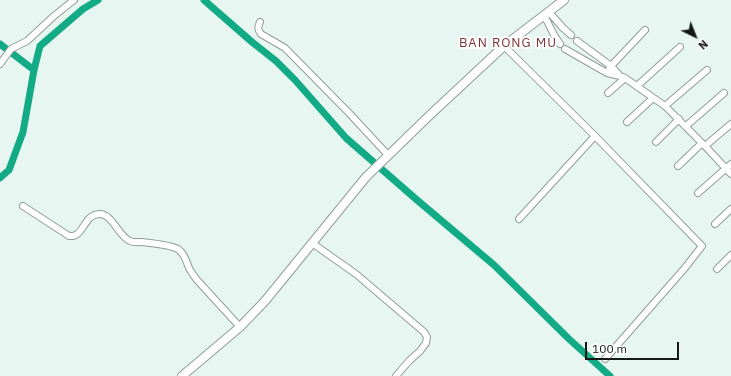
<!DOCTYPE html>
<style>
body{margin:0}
#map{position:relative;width:731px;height:376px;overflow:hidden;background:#e7f6f0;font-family:"IBM Plex Sans",sans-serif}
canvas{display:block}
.north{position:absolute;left:675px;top:16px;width:40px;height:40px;-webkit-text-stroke:3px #fff;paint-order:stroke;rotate:137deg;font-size:11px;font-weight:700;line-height:16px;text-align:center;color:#131816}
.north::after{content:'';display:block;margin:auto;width:14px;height:18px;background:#131816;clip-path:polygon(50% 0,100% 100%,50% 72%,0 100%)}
.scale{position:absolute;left:585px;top:342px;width:94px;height:18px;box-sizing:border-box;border:2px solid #131816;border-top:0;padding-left:5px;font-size:12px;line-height:14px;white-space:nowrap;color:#131816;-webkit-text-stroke:3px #fff;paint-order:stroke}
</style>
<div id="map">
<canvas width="731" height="376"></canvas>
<div class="north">N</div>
<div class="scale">100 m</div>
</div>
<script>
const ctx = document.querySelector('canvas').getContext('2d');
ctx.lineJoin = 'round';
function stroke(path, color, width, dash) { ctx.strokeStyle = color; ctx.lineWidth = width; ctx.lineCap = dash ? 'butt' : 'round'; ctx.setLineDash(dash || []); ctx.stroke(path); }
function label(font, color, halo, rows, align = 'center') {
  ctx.font = font + ' "IBM Plex Sans",sans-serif'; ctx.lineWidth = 4; ctx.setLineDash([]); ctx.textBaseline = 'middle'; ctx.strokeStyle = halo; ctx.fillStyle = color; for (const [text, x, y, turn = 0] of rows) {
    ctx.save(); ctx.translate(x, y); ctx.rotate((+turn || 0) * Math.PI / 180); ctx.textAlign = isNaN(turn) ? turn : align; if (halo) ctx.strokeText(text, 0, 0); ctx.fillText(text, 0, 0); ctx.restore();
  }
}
stroke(new Path2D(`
 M204,0L252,42L276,61L295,80L346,138L417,200L494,265L569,339L610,376
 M0,44L34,70
 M0,178L9,170L23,132L34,70L40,46L83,9L98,0`), '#12ab86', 7);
const minor = new Path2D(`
 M549,12L563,28L571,35
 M544,15L554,35L560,44
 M260,22C258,27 257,29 261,34L285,48L349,113L388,155
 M577,41L611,66L620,76
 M504,46L595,136L702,246L684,269L605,359
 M565,49L607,73L620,76L625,78L665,106L705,146L731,174
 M0,64L11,49L27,41L54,16L74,0
 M607,73L611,66L645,30
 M637,86L680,47
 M608,93L625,78
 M665,106L707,70
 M627,122L653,98
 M686,126L724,93
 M656,142L679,119
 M705,146L731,124
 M678,166L702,143
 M698,193L731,164
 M23,206L69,236C84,238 83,215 99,214C112,213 119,237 130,241C134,243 139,242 142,242C151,243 171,245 178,249C185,254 186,261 189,268C191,272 194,276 197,280L240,327
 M519,219L595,136
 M715,224L731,209
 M312,243L356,274L424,332L427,337L426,343L420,351L409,361L396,376
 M717,269L731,255`);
const tertiary = new Path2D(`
 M182,376L240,327L265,301L366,177L431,114L504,46L564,0`);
stroke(minor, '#909e98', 8);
stroke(tertiary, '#909e98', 10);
stroke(minor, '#fff', 6);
stroke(tertiary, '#fff', 8);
ctx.letterSpacing = '1px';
label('13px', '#7d3538', '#fff', [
 ["BAN RONG MU",508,43]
]);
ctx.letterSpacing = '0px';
</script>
